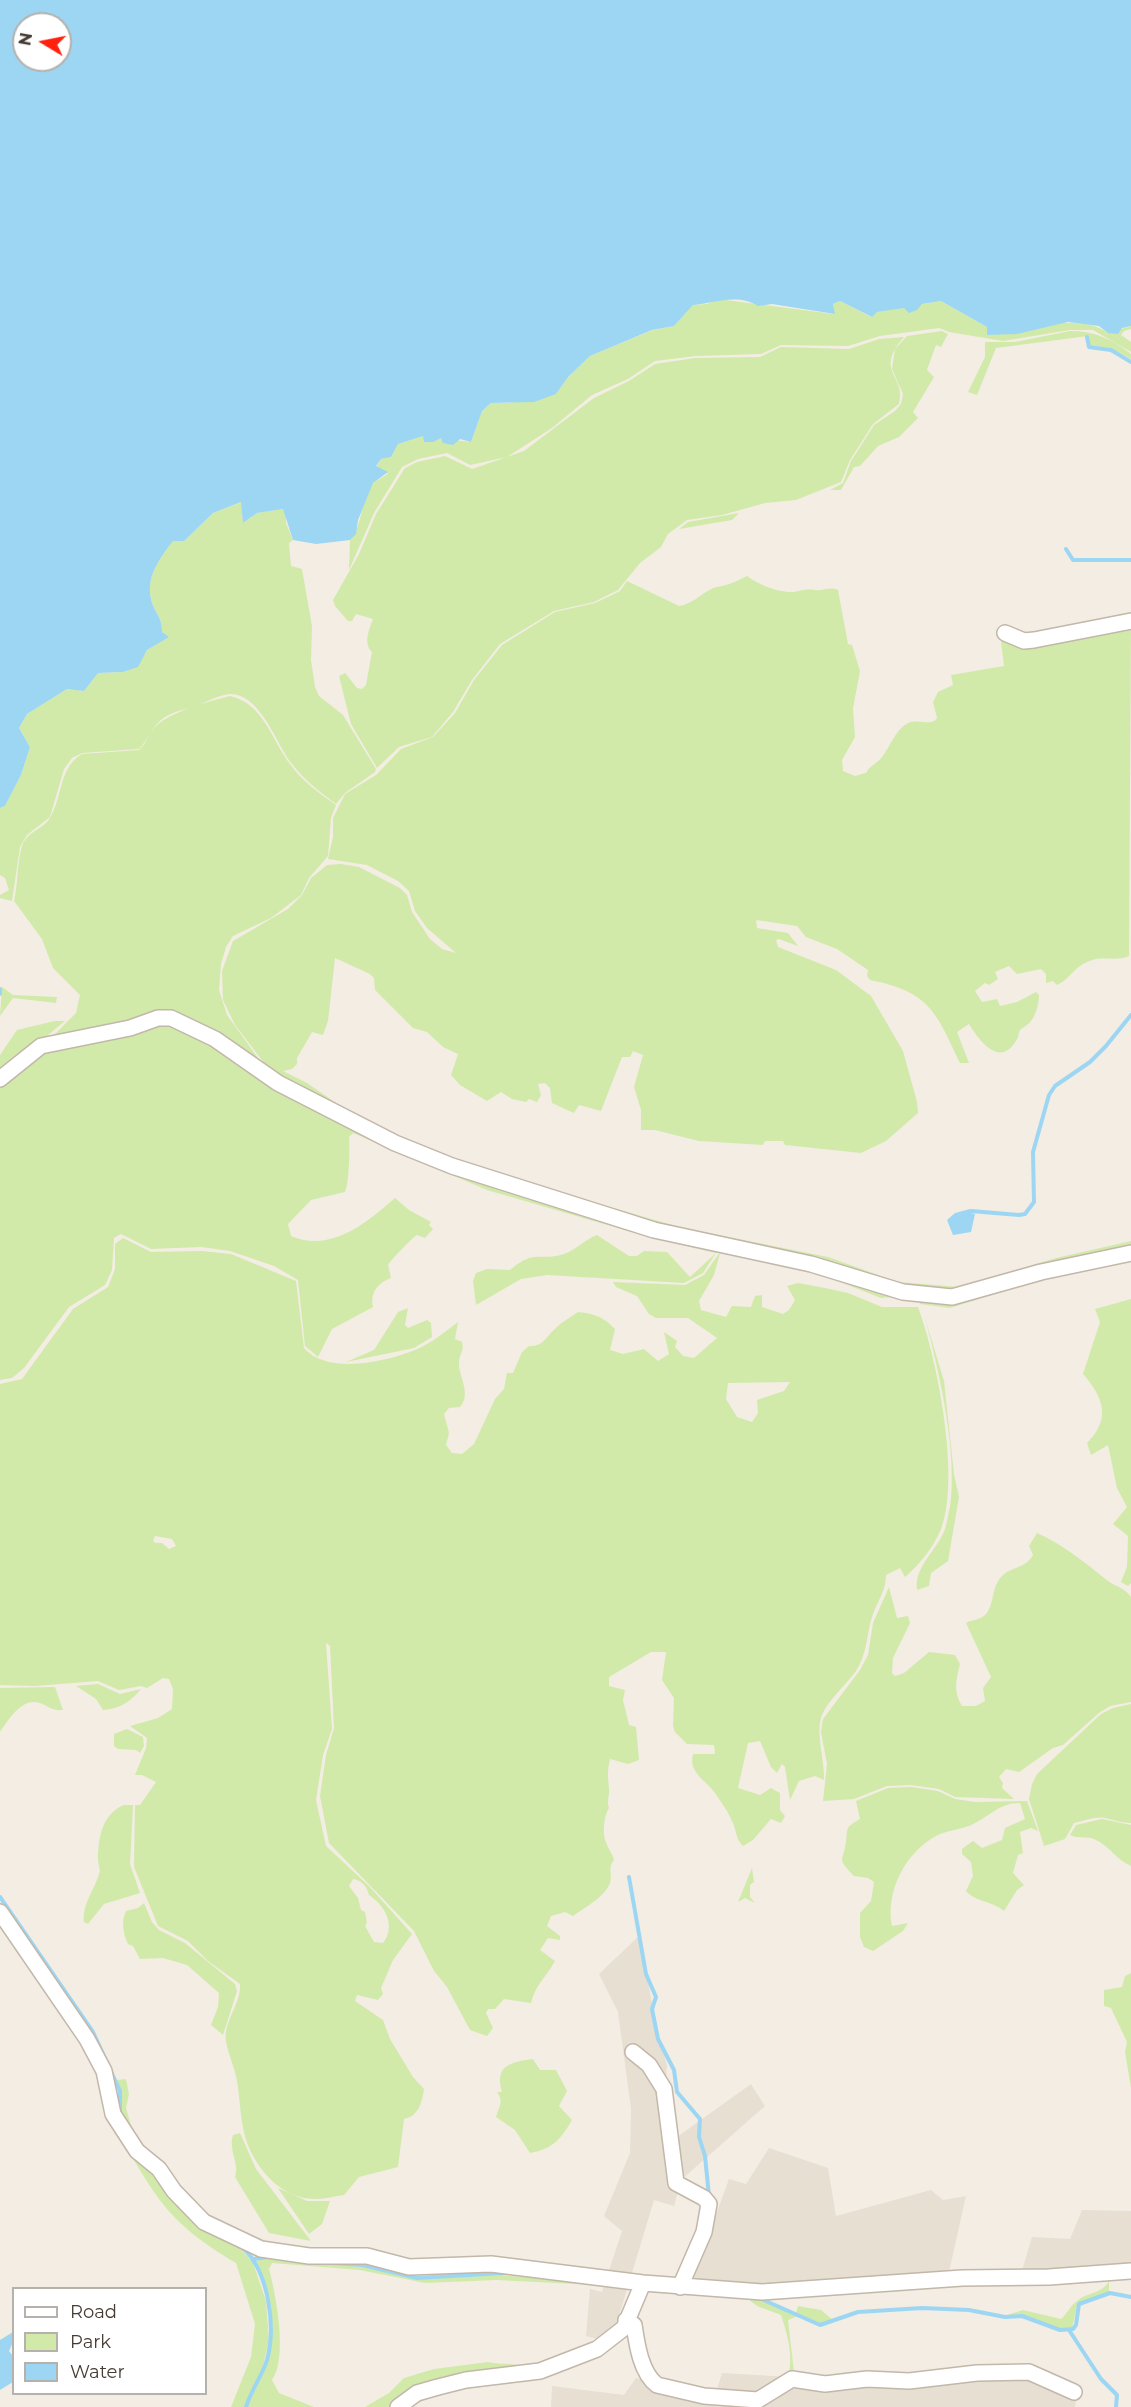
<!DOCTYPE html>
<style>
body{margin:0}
#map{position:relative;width:1131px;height:2407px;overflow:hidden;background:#f3ede4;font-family:Montserrat,sans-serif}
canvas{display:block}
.legend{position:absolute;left:12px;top:2287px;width:195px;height:108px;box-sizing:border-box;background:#fff;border:2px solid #b5b1ad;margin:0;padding:8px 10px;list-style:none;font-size:18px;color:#453d33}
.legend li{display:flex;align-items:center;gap:12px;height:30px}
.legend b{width:30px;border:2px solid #b5b1ad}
.north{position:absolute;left:12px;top:12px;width:60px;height:60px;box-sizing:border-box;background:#fff;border:2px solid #b5b1ad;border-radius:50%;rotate:280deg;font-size:16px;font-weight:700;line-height:24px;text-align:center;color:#453d33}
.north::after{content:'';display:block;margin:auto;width:21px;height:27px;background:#ff210e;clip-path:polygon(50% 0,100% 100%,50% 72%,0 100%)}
</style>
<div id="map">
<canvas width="1131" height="2407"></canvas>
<ul class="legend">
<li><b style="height:8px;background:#fff"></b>Road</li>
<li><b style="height:16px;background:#d1eaaa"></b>Park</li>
<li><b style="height:16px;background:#9cd6f3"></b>Water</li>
</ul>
<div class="north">N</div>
</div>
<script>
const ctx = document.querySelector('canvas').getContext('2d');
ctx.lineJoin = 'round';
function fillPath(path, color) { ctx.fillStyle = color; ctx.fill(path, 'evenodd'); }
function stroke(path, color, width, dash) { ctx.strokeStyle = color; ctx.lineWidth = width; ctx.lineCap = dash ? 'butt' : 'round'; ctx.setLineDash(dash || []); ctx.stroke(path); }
fillPath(new Path2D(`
 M640,1935L655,2021L667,2066L665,2093L677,2137L751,2084L765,2106L681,2180L674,2206L654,2200L611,2342L586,2336L590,2289L602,2292L622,2231L604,2216L630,2153L631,2109L618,2012L599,1974Z
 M769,2148L828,2168L836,2216L931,2190L943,2200L966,2196L947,2281L690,2286L729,2179L746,2184Z
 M1082,2210L1131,2211V2275L1021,2274L1032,2237L1070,2239Z
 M986,2369L1077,2392L1075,2407H551L552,2386L624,2395L636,2378L716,2393L722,2373L824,2379Z`), '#e7dfd1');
fillPath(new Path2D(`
 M718,299L834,314L833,304L840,301L871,317L877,312L941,301L987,327V335C1020,330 1080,312 1108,333L1131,326V329L1124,331L1121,335L1131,342V352L1093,330H1070L1003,341L949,332L939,328L880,336L848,346L781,345L761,354L696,356L655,361L628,379L592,395L552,428L507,457L470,465L447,453L418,459L402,467L374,513L349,570L350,540C363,526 360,499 373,483C377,479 384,478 388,473L376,467L381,459L391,457L398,444L423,436L471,442L482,411L491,403H510L556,394L569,376L590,356L653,330L674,326L693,305L707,304Z
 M942,331L948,334L941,347L936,345L927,370L934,377L913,412L918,418L899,437L878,446L860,466L854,467L841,490H830L843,483L851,461L874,425L895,411L901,404L903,394L892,369L895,349L907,336Z
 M1070,331C1095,331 1112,339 1131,354V359L1110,348L1090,345L1088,336L996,348L977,395L968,392L985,357V342H1015Z
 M904,337C873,372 907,375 899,404L873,424L850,460L841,482L796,500L765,503L722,515L687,520L668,534L661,547L640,563L618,590L594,602L554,611L500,644L472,680L453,712L432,737L399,747L377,768L351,724L339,676L345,673L357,688L362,689L366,685L372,652C363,643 369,630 373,619L356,614L352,621H348L335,606L333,600L359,554L376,514L405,468L417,462L445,456L472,469L524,451L594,398L629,381L655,364L695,358L760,357L781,347L849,349L879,339Z
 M242,502L243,523L257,513L283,509L286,514V523L293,540L289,543L291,566L302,569L312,626L311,660L315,687L319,696L343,715L376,769L375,772L345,793L336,804C320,792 304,780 292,764C276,744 261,694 230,694C217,695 206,703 195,706C182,711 172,711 161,720C151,728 148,740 139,749L82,753L72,758L64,769L50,817L27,835L20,847L12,901L0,898V895L9,890L5,878L0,875V808L5,806L21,775L30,747L19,728L27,714L67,689L84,691L98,673L123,672L137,667L147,650L168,637L162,632C162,622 160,619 155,610C142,582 156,563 173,541H184L213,513Z
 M739,513L732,520L679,529L688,522Z
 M747,576C758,584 774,591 788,592C799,593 802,588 815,590C824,591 829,586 838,590L848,644L852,645L860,671L853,708L855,737L842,760L843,771L855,776L866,773C870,765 877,764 882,757C890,747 895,730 908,723C918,718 932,727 937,718L933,702L938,692L953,685L951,675L1004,666L1000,633L1031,643L1131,623L1129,956C1116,962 1101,955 1087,962C1074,967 1069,980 1057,985L1053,981L1046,983V974L1041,969L1017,974L1009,966L995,972L998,979L989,985L985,983L975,991L982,1002L997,999L1000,1006L1017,1002L1036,992L1039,995C1039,1003 1036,1015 1031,1021C1028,1025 1023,1027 1020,1030C1018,1033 1019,1037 1017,1039C1001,1069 980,1042 969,1024L957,1032L969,1063H960C936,1012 930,992 870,980L867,976L868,970L837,949L806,937L797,926L756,920L757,928L788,933L798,946L779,939L776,940L778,947L836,970L871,996L903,1051L917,1102L918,1113L886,1141L861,1153L785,1145L783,1141H765L763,1145L699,1141L655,1130H641V1110L634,1087L643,1055L633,1051L630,1057H622L601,1111L579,1105L574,1113L552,1103L550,1088L545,1083L538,1084L541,1095L537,1102L529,1099L526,1102L512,1099L501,1092L487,1101L460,1085L451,1075L458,1054L443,1047L427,1032L413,1028L375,990L374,978L370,974L335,958L328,1021L323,1035L312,1032L297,1058V1064L292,1069L283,1071L307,1083L358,1118L472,1167L679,1227L828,1257L898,1282L960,1287L1056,1258L1131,1241V1251L1039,1270L956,1293L937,1294L885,1284L802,1258L670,1230L451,1163L357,1122L275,1077L235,1025L223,1000L222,971L233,941L288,909L302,895L311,878L327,865L341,864L359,867L400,888L407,895L412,912L430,939L442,949L456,953L427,928L415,911L409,891L398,881L367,865L328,859L333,837V818L345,794L376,775L401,749L433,737L455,713L474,680L502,645L555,612L595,603L610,596L620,591L627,581L679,606C694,604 706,589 717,587C728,585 736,582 747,576Z
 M230,696C264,704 271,739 290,764C302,781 319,793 336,805L331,818L328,856L309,878L301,895L271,918L233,936L226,947L221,964L219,990L227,1015L271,1076L185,1019L52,1037L76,1013L80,995L53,968L42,939L14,901C18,884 17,863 22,846C27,831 45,829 51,816C63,794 59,768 82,754L139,750C147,743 148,734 155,727C169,712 210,701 230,696Z
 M2,987L13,995L57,997L56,1003L13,998L0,1016Z
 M55,1021H65L0,1075V1055L17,1030Z
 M154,1024L182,1026L343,1122L719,1248L703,1273L684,1283L547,1275L521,1279L476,1305L473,1281L476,1273L487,1269L510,1270C536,1248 539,1262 564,1254C576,1250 584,1240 597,1235L629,1256H637L644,1251L667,1252L690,1277L716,1253L652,1238L487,1190L353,1133L349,1137C350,1148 349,1184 345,1192L311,1200L288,1224L291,1236C330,1253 367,1223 395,1198L409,1210L431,1222L429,1225L433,1229L425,1238L417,1235C413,1237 391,1260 388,1265L391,1278C378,1283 370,1292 373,1307L332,1329L318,1357L305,1346L298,1280L274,1266L230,1251L201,1247L151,1249L121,1234L114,1238L112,1270L105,1285L69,1307L24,1368L12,1378L0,1380V1084L35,1053Z
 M123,1238L151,1252L202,1251L231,1254L296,1281L304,1348C327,1375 385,1362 415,1350C430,1344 445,1332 458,1322L455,1339L462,1342C465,1351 458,1355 459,1365C460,1379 471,1394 460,1407L449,1408L444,1414L449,1433L446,1445L452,1453L462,1454L474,1444L495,1399L504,1389L507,1373H513L522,1352L529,1346C544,1347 546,1336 557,1327C563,1321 571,1317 578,1312C595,1314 604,1317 615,1329L610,1350L623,1354L644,1349L658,1361L669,1354L664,1332L677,1341L675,1347L683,1356L694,1358L717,1338L688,1318H656L649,1314L637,1296L616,1287L613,1282L685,1285L704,1275L723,1248L787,1262L895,1297L881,1298L812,1271L720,1253L714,1275L699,1301L701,1310L726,1317L732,1306L751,1307L755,1296L762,1295V1307L783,1314L789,1310L795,1300L787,1286L798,1283L825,1288L848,1293L882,1307H918C937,1358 961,1479 941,1529C933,1548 920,1564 905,1577L900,1568L886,1575C886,1591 878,1600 873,1614C866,1634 868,1653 856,1671C846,1685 828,1700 822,1715C815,1731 825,1762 824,1780L815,1776L799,1781L790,1800L785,1767L782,1764L777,1773L771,1767L760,1741L748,1743L738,1788L760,1795L771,1788L780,1793V1810L785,1816L781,1823L771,1819L753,1840L743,1846C735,1838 737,1831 732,1821C728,1811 721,1802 715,1793C706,1780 688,1773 693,1754H715L714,1745L687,1744L675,1732L673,1726L674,1698L662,1680L666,1652H651L609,1677V1686L625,1690L623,1700L629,1725L636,1727L639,1760L628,1764L610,1759C607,1771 608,1776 609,1789C610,1796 606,1801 609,1808C604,1815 602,1834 606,1842C608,1849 612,1852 614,1860C607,1868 613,1875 610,1883C605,1897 584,1908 573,1916L565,1912L551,1916L547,1926L560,1936V1940L548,1938L540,1950L555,1961C547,1976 535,1985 531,2003L504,1999L495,2009H488L486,2013L493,2028L487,2036L470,2030L447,1987L434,1971L414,1931L329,1843L320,1796L326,1755L334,1728L330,1646L326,1643L332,1729L323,1755L316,1800L326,1846L369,1886L412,1934L393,1960L381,1988L383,1994L378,2000L357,1995L355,2001L383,2020L390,2039L413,2077L424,2089C422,2102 419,2116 404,2119L398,2167L359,2177L344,2195C335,2196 325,2199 316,2199C280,2200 251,2164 244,2132C240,2115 240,2098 237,2081C235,2068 228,2054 226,2041C223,2021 242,2003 240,1984L208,1961L188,1941L158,1926L134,1867L135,1805H140L156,1782L142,1775H135L146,1748L147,1738L130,1726L158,1718L172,1709L173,1689L169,1679L163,1678L147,1688L141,1686L119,1690L98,1681L35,1686L0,1685V1384L22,1379L73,1309L108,1287L115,1269V1244ZM790,1382L784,1391L757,1400L758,1413L752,1422L737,1417L726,1399L728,1383ZM155,1536L172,1539L176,1546L169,1549L162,1543H156L153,1541ZM353,1879C362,1880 367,1887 369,1895C384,1905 397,1925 383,1943L374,1942L365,1926L367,1923L365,1912L361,1910L358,1898L349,1886Z
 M1050,1277L950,1308L920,1304L917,1298Z
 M1131,1299V1583L1128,1586L1121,1582L1127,1567L1128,1536L1113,1524L1127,1507L1117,1488L1108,1445L1091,1455L1087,1443C1111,1419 1104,1398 1083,1374L1100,1322L1095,1309Z
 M408,1308L405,1325L408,1328L427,1320L431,1323L432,1337L414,1348L346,1362L374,1350L398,1312Z
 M925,1318L944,1381L954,1474L959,1497L948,1561L931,1573L929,1586L917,1590C914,1566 937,1551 945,1529C947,1523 948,1514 950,1507C958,1452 939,1371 925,1318Z
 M1037,1533C1064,1545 1085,1563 1108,1581C1116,1587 1124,1587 1131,1597V1702L1110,1706L1099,1713L1063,1745L1053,1748L1019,1772L1006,1769L999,1777L1003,1783L1002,1788L1014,1799L955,1797L939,1789L911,1785L887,1786L854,1799L823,1801L827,1764L821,1732L823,1719L860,1670L868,1655L873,1623L889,1587L897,1618L908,1616L910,1623L893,1658L892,1673L895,1676L904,1673L929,1652L955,1655L960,1664C956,1679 953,1692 962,1706H976L985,1701L983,1688L991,1677L966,1623C972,1619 980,1621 986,1614C995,1603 991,1587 1002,1576C1011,1567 1026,1568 1033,1555L1029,1546Z
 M98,1684L120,1694L141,1689C131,1701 120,1709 103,1710L96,1699L76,1686Z
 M55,1687L63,1710C52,1711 50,1707 40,1703C22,1697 9,1719 0,1732V1688Z
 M1131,1704V1823C1121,1823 1115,1820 1105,1818C1096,1816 1084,1821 1074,1823L1065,1839L1044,1846L1029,1799L1032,1784L1037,1774L1101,1714L1113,1708Z
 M127,1729L143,1737L144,1746L140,1753L136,1750L118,1749L114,1746V1734Z
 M911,1787L938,1791L955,1799L975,1802L1027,1801L1038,1831L1031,1828L1020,1832L1023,1853L1018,1855L1013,1873L1024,1885L1017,1890L1004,1911C993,1901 975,1902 966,1891L973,1876L971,1862L962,1854V1849L973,1841L982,1848L1002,1840L1005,1828L1025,1819L1020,1803C999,1803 989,1817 971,1825C960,1830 947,1830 936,1836C906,1852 885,1891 892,1926L908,1923L903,1931L873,1951L864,1947L860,1937V1913L871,1901L874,1882L868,1878L854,1876C836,1857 843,1863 846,1842C848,1826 845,1828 860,1819L856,1801L888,1788Z
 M124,1805H133L130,1864L140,1893L104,1904L88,1924L84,1922C82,1904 94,1891 99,1874C101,1869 98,1865 98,1860C98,1838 102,1814 124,1805Z
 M1102,1819L1131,1825V1866C1116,1860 1109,1845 1094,1839C1087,1836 1078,1839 1070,1835L1076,1825Z
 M752,1868L754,1882L750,1885V1897L755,1903L745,1898L738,1902Z
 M144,1903L152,1922L159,1930L185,1943L235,1984L237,1991L223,2035L211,2025L218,2007L219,1993L187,1965L163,1958L140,1959L133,1946L128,1944C123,1934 121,1921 126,1911L138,1908Z
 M1131,1973V2088L1125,2052L1127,2042L1111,2008L1104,2006V1990L1122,1987L1125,1976Z
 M533,2059L540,2070H556L567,2091L559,2106L572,2120C561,2139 553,2149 530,2153L515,2130L496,2117C499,2107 504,2102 497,2092H502C494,2065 511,2062 533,2059Z
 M126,2079L129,2094L126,2108L134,2135L122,2113L121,2090L117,2080Z
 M240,2133L256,2169L311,2241L269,2233L235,2177C240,2164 228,2150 233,2135Z
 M120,2136L144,2159L185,2213L207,2230L241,2249L253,2263L266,2301L269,2341L263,2366L245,2407H231L251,2357L255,2324L236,2263C170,2224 157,2200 120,2136Z
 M278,2188L307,2201H330L322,2224L309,2234Z
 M268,2258L362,2267L420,2279L502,2275L617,2286L496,2280L425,2283L360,2270L272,2263L269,2269C276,2295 288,2358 272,2380L279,2393L314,2407H247C250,2393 259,2382 264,2369C279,2334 269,2294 256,2260Z
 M1109,2281V2292L1078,2303L1072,2328L1060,2329L1022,2315L1004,2316L1023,2310L1061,2319C1068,2313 1070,2306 1077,2301C1087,2292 1102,2294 1109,2281Z
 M748,2299L760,2300L798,2316L788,2320L794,2372L791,2377L787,2379C795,2360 787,2333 781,2315L757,2306Z
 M798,2306L821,2310L833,2320L819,2324L796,2313Z
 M488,2362C503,2365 516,2362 531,2369L395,2407H365L389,2393L404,2378L434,2369Z`), '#d1eaaa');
fillPath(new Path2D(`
 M0,0H1131V326L1122,328L1118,334L1108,333L1099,326L1068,322L1017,334L987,335V327L941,301L922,304L917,310L909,313L904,308L877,312L872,317L840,301L833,304L835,314L772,304L758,306C738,293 714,303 693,305L674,326L652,330L590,356L569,376L556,394L534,402L491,403L482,411L471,442L460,439L453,445L443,443L441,438L433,442H424L423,436L398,444L391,457L381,459L376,466L388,472L373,483L358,520L356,534L350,540L316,544L293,540L283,509L257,513L243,523L241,502L213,513L184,541H173C156,563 142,583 155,610C160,619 162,622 162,632L169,637L147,650L138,667L123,672L98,673L84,691L67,689L27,714L19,728L30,747L21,775L5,806L0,808ZM24,24H60V60H24Z
 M970,1209L971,1213L975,1214L971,1232L953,1235L947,1220L955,1213Z
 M13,2332V2342L9,2351L13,2356V2382L0,2390V2340Z`), '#9cd6f3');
stroke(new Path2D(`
 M1087,337L1089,347L1111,350L1131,362
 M1066,549L1073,560H1131
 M0,989V994
 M971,1211L1019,1215L1025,1214L1034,1202L1033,1152L1049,1095L1055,1086L1090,1062L1106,1046L1131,1015
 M629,1877L646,1974L656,1997L652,2009L658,2039L674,2070L677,2092L700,2119L699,2137L705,2156L709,2196
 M0,1897L93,2032L120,2091V2114
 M243,2248C269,2272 276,2327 267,2360C262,2376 251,2390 246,2407
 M253,2259L269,2257
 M333,2263L362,2265L417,2278L504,2273
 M759,2298L820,2325L858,2312L922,2308L969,2310L1005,2317L1022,2316L1060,2330L1073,2329L1076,2325L1079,2304L1110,2293L1131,2297
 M1069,2330L1101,2379L1117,2395L1116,2407`), '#9cd6f3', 4);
const minor = new Path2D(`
 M1005,633L1024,641L1034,640L1131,621
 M0,1079L41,1046L130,1028L158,1018H171L215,1039L278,1083L395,1143L452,1166L654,1230L811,1264L903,1292L952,1297L1041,1272L1131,1253
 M0,1912L87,2039L104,2071L113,2114L137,2151L159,2169L174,2191L204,2222L261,2249L309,2256H367L409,2267L491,2264L643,2283L762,2292L962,2278L1049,2277L1131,2271
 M633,2052L649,2065L664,2089L676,2183L704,2198L709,2204L704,2232L680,2287
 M626,2320L634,2325C637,2345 641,2373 657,2385L704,2396L758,2400L792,2379L825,2384L867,2379L909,2381L977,2373L1029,2372L1074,2392
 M398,2407L417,2393L438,2387L466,2380L540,2371L597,2349L624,2328L643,2283`);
stroke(minor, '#c2b7a9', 18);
stroke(minor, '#fff', 15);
</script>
